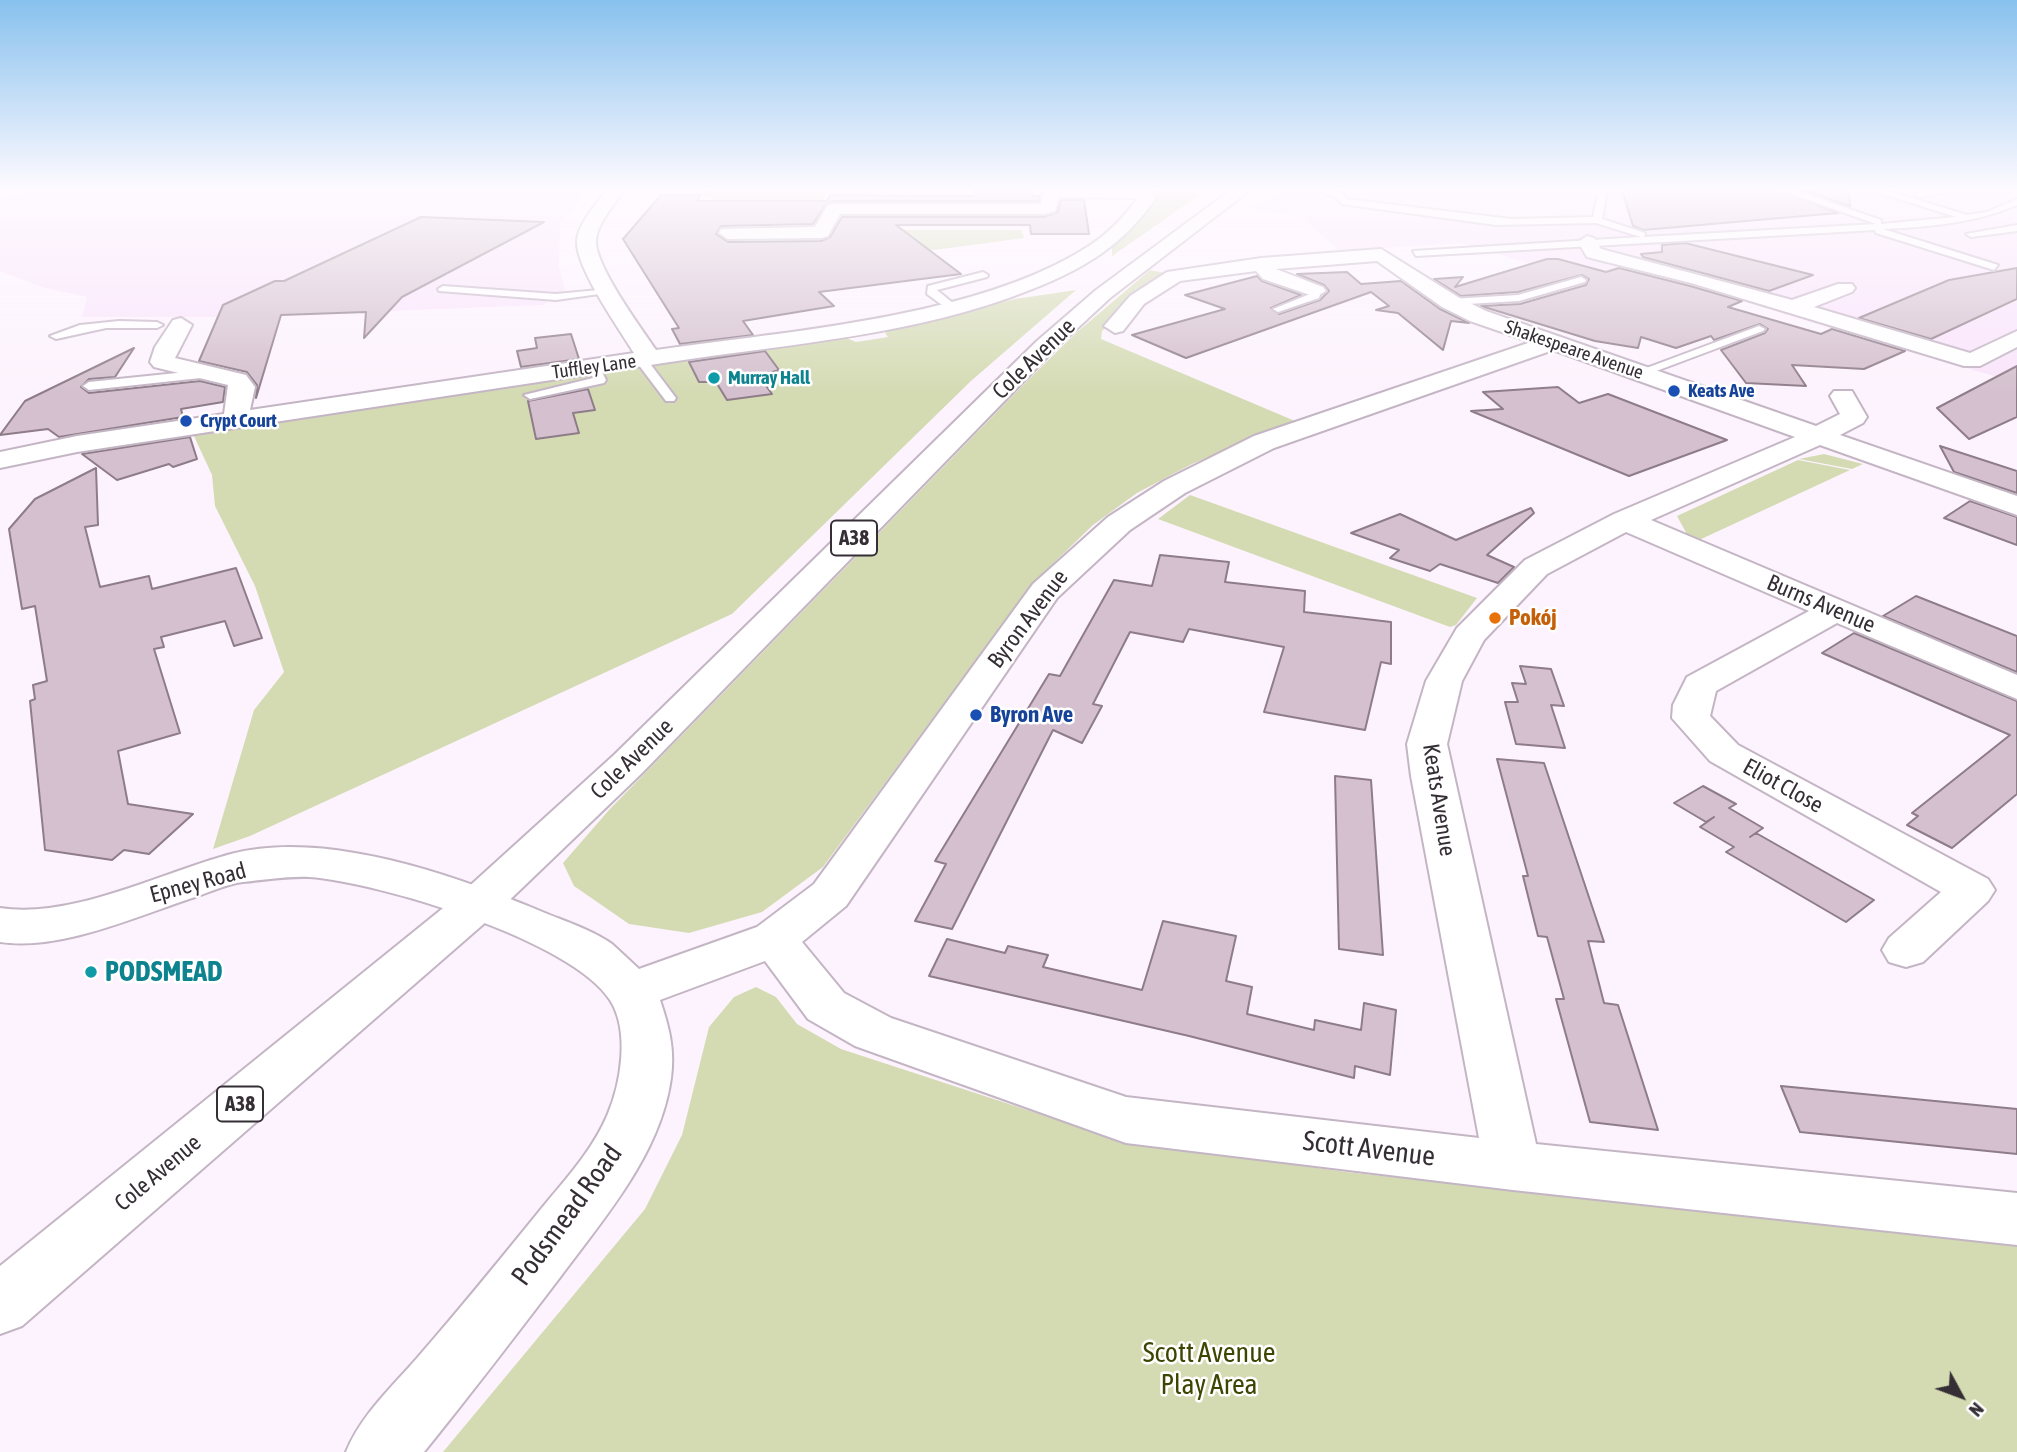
<!DOCTYPE html>
<meta charset="utf-8">
<style>
body{margin:0}
#map{position:relative;width:2017px;height:1452px;overflow:hidden;background:#fdf3fe;font-family:"Asap Condensed",sans-serif}
canvas{display:block}
.north{position:absolute;left:1926px;top:1361px;width:70px;height:70px;-webkit-text-stroke:5px #fff;paint-order:stroke;rotate:131deg;font-size:19px;font-weight:700;line-height:28px;text-align:center;color:#352f35}
.north::after{content:'';display:block;margin:auto;width:24px;height:32px;background:#352f35;clip-path:polygon(50% 0,100% 100%,50% 72%,0 100%)}
</style>
<div id="map">
<canvas width="2017" height="1452"></canvas>
<div class="north">N</div>
</div>
<script>
const ctx = document.querySelector('canvas').getContext('2d');
ctx.lineJoin = 'round';
function fillPath(path, color) { ctx.fillStyle = color; ctx.fill(path, 'evenodd'); }
function stroke(path, color, width, dash) { ctx.strokeStyle = color; ctx.lineWidth = width; ctx.lineCap = dash ? 'butt' : 'round'; ctx.setLineDash(dash || []); ctx.stroke(path); }
function label(font, color, halo, rows, align = 'center') {
  ctx.font = font + ' "Asap Condensed",sans-serif'; ctx.lineWidth = 5; ctx.setLineDash([]); ctx.textBaseline = 'middle'; ctx.strokeStyle = halo; ctx.fillStyle = color; for (const [text, x, y, turn = 0] of rows) {
    ctx.save(); ctx.translate(x, y); ctx.rotate((+turn || 0) * Math.PI / 180); ctx.textAlign = isNaN(turn) ? turn : align; if (halo) ctx.strokeText(text, 0, 0); ctx.fillText(text, 0, 0); ctx.restore();
  }
}
fillPath(new Path2D(`
 M35,190H588L560,223L559,266L565,290L543,305L235,317H82L87,297L45,288L0,271V197Z
 M1280,190H2017V383L1702,289L1662,302L1460,243L1339,251L1302,217L1252,210Z`), '#f9e4fb');
fillPath(new Path2D(`
 M710,190H951V193H827L822,200H770L761,215L695,193Z
 M1142,190H1207L1112,256V241L1147,198Z
 M902,230H1021L1024,238L904,254Z
 M1150,270L1170,274L1161,278L1102,331L1101,339L1295,421L1192,464L1137,493L1093,525L1033,583L823,867L762,912L689,933L629,924L574,886L563,863L609,810L1030,378L1076,333Z
 M1076,290L971,381L732,614L250,836L213,849L254,710L284,672L255,586L215,506L212,475L193,434L831,338L844,337L856,342L888,337L885,333L890,329L1015,299Z
 M1824,454L1863,464L1852,469L1799,459Z
 M1798,460L1850,470L1697,541L1689,538L1677,516Z
 M1190,495L1477,598L1456,625L1450,627L1158,519Z
 M756,987L776,997L797,1024L841,1049L1119,1140L1346,1172L2017,1244V1452H443L645,1209L682,1135L709,1027L734,997Z`), '#d4dbb3');
const building = new Path2D(`
 M974,190H1032V196H1040L1039,201H834L826,204L813,224L721,226L716,234L728,242L821,241L830,237L842,217H1044L1058,212L1061,200H1084L1089,234H1031L1030,225H896L961,274L819,292L834,306L743,321L753,335L680,344L672,329L679,328L623,239L661,195H701L697,201H827L830,195L974,196Z
 M1622,190H1779L1838,213L1643,230L1633,226Z
 M1803,190H1849L1850,206Z
 M421,217L544,222L402,297L364,338L366,312L281,315L256,398L257,385L247,372L199,361L223,305L275,281H284Z
 M1685,243L1813,275L1769,291L1643,257L1641,254L1662,252V245Z
 M1547,259H1558L1606,272L1619,268L1690,286L1742,301L1728,307L1821,334L1832,329L1905,351L1864,369L1792,365L1806,386L1746,383L1721,350L1765,333L1768,329L1760,324L1714,340L1711,336L1676,348L1641,337L1638,348L1595,341L1481,306L1520,304L1586,285L1589,279L1582,275L1518,292L1461,296L1434,279L1463,277L1455,287Z
 M2017,268V299L1931,339L1859,318L1949,280Z
 M1347,272L1361,284L1401,281L1440,309L1469,323L1451,321L1443,350L1398,313L1376,310L1389,306L1371,292L1186,358L1132,335L1225,309L1185,295L1257,276L1262,281L1301,295L1271,308L1279,314L1320,300L1329,291L1324,285L1297,274Z
 M571,334L579,359L521,367L517,351L537,348L535,338Z
 M134,348L115,377L89,379L81,387L89,393L200,381L225,387L223,402L181,409L183,417L59,437L48,429L0,435L25,401Z
 M765,351L779,370L759,376L772,394L727,400L716,382H699L689,362Z
 M2017,366V417L1969,439L1937,408Z
 M1558,387L1579,403L1608,394L1727,440L1629,476L1471,411L1503,409L1483,392Z
 M588,389L595,410L573,413L579,433L536,439L528,401Z
 M190,437L197,459L173,467L169,464L117,480L82,454Z
 M1940,446L2017,471V493L1954,472Z
 M96,468L98,525L85,527L100,587L149,576L152,589L236,568L262,638L234,646L225,621L161,637L164,647L154,649L180,733L118,751L128,804L193,814L149,854L124,850L112,860L45,850L30,701L35,699L33,685L47,681L35,606L22,609L9,529L35,499Z
 M1970,501L2017,517V545L1944,518Z
 M1531,508L1534,513L1487,555L1514,567L1498,583L1440,564L1430,571L1390,558L1399,550L1351,533L1400,514L1456,540Z
 M1160,555L1229,562L1225,582L1305,591L1304,612L1391,622V664L1381,662L1365,730L1264,712L1284,647L1189,629L1183,642L1130,632L1093,704L1102,706L1082,743L1053,730L952,929L915,921L946,864L935,861L1049,674L1060,676L1114,580L1152,586Z
 M1916,596L2017,636V672L1883,616Z
 M1854,633L2017,701V794L1952,848L1907,825L1918,816L1912,813L2010,735L1822,653Z
 M1520,666L1551,669L1564,706L1551,705L1565,748L1516,744L1505,702H1518L1512,683L1526,684Z
 M1497,759L1544,763L1604,942L1588,941L1604,1003L1618,1005L1658,1130L1590,1122L1556,999H1564L1547,937L1538,936L1523,876H1528Z
 M1335,776L1371,780L1383,955L1339,949Z
 M1703,786L1736,804L1729,808L1763,828L1750,837L1756,833L1874,900L1846,922L1726,852L1734,847L1700,827L1714,817L1706,822L1674,803Z
 M1163,921L1236,936L1226,981L1252,987L1247,1014L1314,1030L1315,1020L1361,1030L1364,1003L1396,1010L1390,1075L1355,1066L1354,1078L1189,1036L929,976L947,939L1005,953L1008,946L1048,955L1043,967L1142,990Z
 M1781,1086L2017,1109V1154L1800,1132Z`);
fillPath(building, '#d4c0ce');
stroke(building, '#8e7c88', 2);
const lane = new Path2D(`
 M1317,190L1343,193L1346,199L1511,219L1593,217L1599,190H1607L1602,219L1645,233L1644,237L1876,224L1781,190H1794L1881,220V224L1956,217L1871,190H1885L1967,215L1987,212L2017,199V205C1975,223 1929,227 1883,229L1998,265L1994,270L1876,233L1875,230L1416,256L1413,251L1641,237L1596,223L1496,225L1342,204L1336,197Z
 M1929,190H1955L1919,197L1915,194Z
 M2017,225V231L1971,237L1966,234Z
 M983,272L988,275L987,277L937,290L954,304V308H946L927,294L928,286Z
 M1581,277L1586,280L1585,282L1519,301L1450,305L1445,302L1450,299L1518,295Z
 M443,286L556,294L609,289L614,292L556,300L439,291L438,289Z
 M1312,289L1321,291L1319,298L1278,312L1273,309L1310,294Z
 M119,321L157,322L163,325L157,328H106L56,339L50,336L80,325Z
 M1759,326L1765,329L1763,331L1643,376L1633,373Z
 M637,357H645L676,398L674,401H666L635,360Z
 M594,363L598,364L606,380L604,383L530,399L524,395L593,378L588,367Z
 M206,370L212,374L210,377L89,390L83,386L89,382Z`);
const street = new Path2D(`
 M607,190H624C615,204 596,224 596,242C596,267 641,328 656,350C787,331 978,318 1089,246C1109,233 1124,217 1138,198L1059,197L1055,211L1044,214H840L828,236L821,238L728,239L719,233L721,229L815,227L828,205L834,204H1041L1043,190H1151L1156,198C1122,246 1084,269 1030,290C918,335 789,344 670,362C473,392 274,422 77,452L0,468V452L77,436L224,414L228,385L154,367L150,362L155,347L173,320L181,318L192,325L175,358L246,375L255,387L250,410L634,353C620,330 576,268 577,242C577,225 597,203 607,190Z
 M1587,236L1594,238L1601,249L1792,300L1838,284H1852L1855,288L1852,292L1814,307L1970,353L2017,331V347L1980,366H1964L1691,283L1587,257L1578,242Z
 M1381,249L1458,297L1486,311L1816,426L1840,414L1830,396L1834,391H1852L1867,417L1863,423L1840,435L2017,496V515L1820,445L1651,520L2017,675V699L1837,623L1716,691L1710,716L1738,745L1988,879L1995,890L1988,901L1923,962L1906,967L1889,962L1882,950L1889,938L1941,892L1710,761L1672,718L1673,705L1687,677L1809,611L1626,532L1547,574L1484,640L1462,681L1447,744L1536,1144L2017,1193V1245L1513,1190L1126,1143L855,1046L808,1019L765,961L660,1000C669,1027 675,1049 671,1078C661,1153 605,1217 561,1276C516,1335 471,1394 424,1452H346C361,1415 392,1387 418,1357C459,1310 498,1262 537,1214C562,1183 591,1153 607,1116C621,1084 630,1031 610,1000C572,940 378,882 309,877C288,876 264,880 243,882C226,884 208,893 192,898C135,917 60,951 0,942V908C73,919 160,873 231,854C326,829 457,876 545,913C567,922 592,930 612,944C621,952 630,961 639,969L757,927L814,884L1033,584L1108,517L1164,481L1254,436L1531,342L1470,321L1442,307L1377,261L1276,269L1323,287L1326,291L1316,297L1263,279L1256,271L1180,281L1144,304L1123,331L1115,333L1104,326L1130,296L1167,272L1261,258ZM1553,350L1795,437L1614,514L1525,560L1457,628L1426,681L1407,744L1411,776L1479,1138L1126,1097L891,1018L844,993L802,942L846,906L1057,598L1130,530L1185,493L1274,448Z`);
const highway = new Path2D(`
 M1231,190H1250L1110,298L1053,351L642,773L495,914L22,1326L0,1334V1266L463,892L614,755L1037,341L1096,290Z`);
stroke(lane, '#c4b5c5', 4);
stroke(street, '#c4b5c5', 4);
stroke(highway, '#c4b5c5', 4);
fillPath(lane, '#fff');
fillPath(street, '#fff');
fillPath(highway, '#fff');
const sky = ctx.createLinearGradient(0, 0, 0, 393);
sky.addColorStop(0, '#88c1ee');
sky.addColorStop(0.48, '#fefaff');
sky.addColorStop(1, '#fefaff00');
ctx.fillStyle = sky;
ctx.fillRect(0, 0, 2017, 393);
for (const [x, y, r, color] of [
 [714,378,7,"#0f9aa8"],
 [1674,391,7,"#1a4fb4"],
 [186,421,7,"#1a4fb4"],
 [1495,618,7,"#e8710a"],
 [976,715,7,"#1a4fb4"],
 [91,972,7,"#0f9aa8"]
]) { const dot = new Path2D(); dot.arc(x, y, r, 0, 2 * Math.PI); ctx.fillStyle = color; ctx.fill(dot); stroke(dot, '#fff', 2.5); }
label('19px', '#352f35', '#fff', [
 ["Shakespeare Avenue",1574,350,19],
 ["Tuffley Lane",594,367,-8]
]);
label('bold 19px', '#0d838f', '#fff', [
 ["Murray Hall",728,378]
], 'left');
label('bold 19px', '#164399', '#fff', [
 ["Keats Ave",1688,391],
 ["Crypt Court",200,421]
], 'left');
for (const [x, y, w] of [
 [854,538,46],
 [240,1104,46]
]) { const box = new Path2D(); box.roundRect(x - w / 2, y - 17.5, w, 35, 5); ctx.fillStyle = '#fff'; ctx.fill(box); stroke(box, '#352f35', 2); }
label('bold 21px', '#352f35', null, [
 ["A38",854,538],
 ["A38",240,1104]
]);
label('23px', '#352f35', '#fff', [
 ["Cole Avenue",1034,359,-44],
 ["Burns Avenue",1821,604,23],
 ["Byron Avenue",1028,619,-53],
 ["Cole Avenue",632,759,-44],
 ["Eliot Close",1783,786,29],
 ["Keats Avenue",1439,800,81],
 ["Epney Road",198,883,-15],
 ["Cole Avenue",158,1173,-40]
]);
label('bold 23px', '#c56008', '#fff', [
 ["Pokój",1509,618]
], 'left');
label('bold 23px', '#164399', '#fff', [
 ["Byron Ave",990,715]
], 'left');
label('bold 28px', '#0d838f', '#fff', [
 ["PODSMEAD",105,972]
], 'left');
label('28px', '#352f35', '#fff', [
 ["Scott Avenue",1369,1149,7],
 ["Podsmead Road",567,1215,-54]
]);
label('28px', '#3e4500', '#fff', [
 ["Scott Avenue",1209,1353],
 ["Play Area",1209,1385]
]);
</script>
